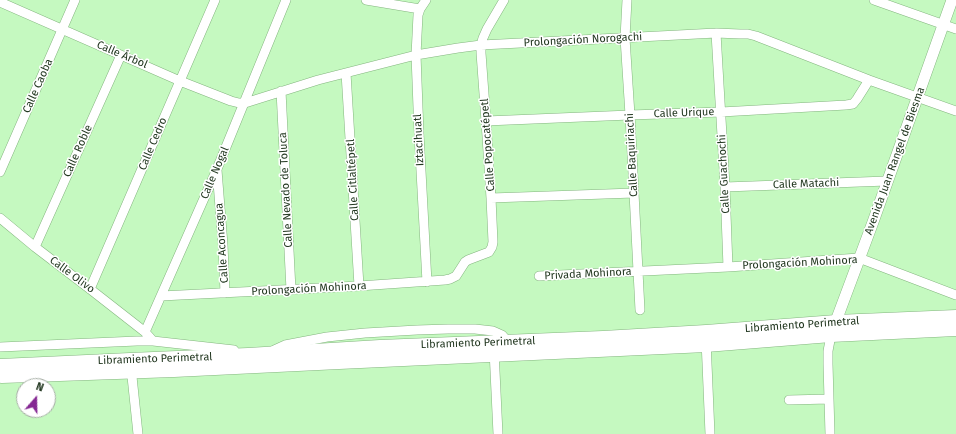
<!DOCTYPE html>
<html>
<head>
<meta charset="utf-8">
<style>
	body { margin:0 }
	#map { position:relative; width:956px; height:434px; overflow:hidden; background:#c5f9c0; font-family:"Fira Sans",sans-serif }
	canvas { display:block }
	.north { position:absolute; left:16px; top:378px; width:40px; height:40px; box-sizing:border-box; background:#fff; border:1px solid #a7afa6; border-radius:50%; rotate:20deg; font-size:11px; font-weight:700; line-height:16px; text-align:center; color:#233821 }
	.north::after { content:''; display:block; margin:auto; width:14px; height:18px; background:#852893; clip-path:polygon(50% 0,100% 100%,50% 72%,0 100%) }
</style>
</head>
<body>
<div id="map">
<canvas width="956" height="434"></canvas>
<div class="north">N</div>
</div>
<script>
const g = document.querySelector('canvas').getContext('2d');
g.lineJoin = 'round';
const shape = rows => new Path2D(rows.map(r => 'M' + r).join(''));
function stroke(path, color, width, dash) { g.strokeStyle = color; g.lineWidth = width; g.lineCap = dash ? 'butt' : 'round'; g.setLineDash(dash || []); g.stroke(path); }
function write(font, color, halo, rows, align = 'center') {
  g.font = font + ' "Fira Sans",sans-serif'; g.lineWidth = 3; g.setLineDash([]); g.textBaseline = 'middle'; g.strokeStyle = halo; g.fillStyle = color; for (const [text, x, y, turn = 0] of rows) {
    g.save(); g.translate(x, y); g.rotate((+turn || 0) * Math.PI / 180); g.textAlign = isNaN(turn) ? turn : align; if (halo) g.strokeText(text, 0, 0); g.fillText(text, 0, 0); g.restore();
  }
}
const minor = shape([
	[366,0,420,9],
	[426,0,420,9,418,15,416,55,419,134,427,282],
	[627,0,625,38,630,115,640,310],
	[874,0,956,29],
	[0,2,180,81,231,101,239,103,245,103,318,80,416,55,458,48,481,45,678,35,716,33,740,34,748,34,756,36,869,80,956,111],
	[716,33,725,187,728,267],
	[346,73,359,286],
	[281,91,291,290],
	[486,121,630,115,721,112,846,105,853,104,857,99,869,80],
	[217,170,223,245,225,293],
	[0,172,75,0],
	[725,187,887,181],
	[491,198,634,193],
	[0,218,35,247,90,289,145,332],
	[35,247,121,55],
	[539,276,728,267,859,258,956,295],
	[90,289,215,0],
	[161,296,359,286,445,280,450,279,456,276,465,262,468,260,489,252,492,247,493,242,491,198,486,121,481,53,481,45,483,38,487,29,504,0],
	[706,340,710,434],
	[153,341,145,332,217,169,286,0],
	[0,347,137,341,153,341,234,350],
	[494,350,498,434],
	[272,352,274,350,285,345,327,337,365,333,417,330,448,329,475,329,493,331,502,335,508,342],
	[131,367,138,434],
	[789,400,829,399],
	[830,434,828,364,828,351,831,335]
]);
const tertiary = shape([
	[833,329,873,222,952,0]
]);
const primary = shape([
	[0,366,130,360,248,355,380,347,603,338,706,332,836,322,956,317],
	[2,376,174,370,339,362,620,349,706,345,831,335,956,329]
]);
stroke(minor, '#83b57e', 10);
stroke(tertiary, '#83b57e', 12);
stroke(primary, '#83b57e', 15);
stroke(minor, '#fff', 9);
stroke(tertiary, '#fff', 11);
stroke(primary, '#fff', 14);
write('11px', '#233821', '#fff', [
	["Prolongación Norogachi",583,40,-3],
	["Calle Árbol",122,55,23],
	["Calle Caoba",38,86,-66],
	["Calle Urique",684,113,-2],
	["Iztacihuatl",419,140,-93],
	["Calle Cedro",153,144,-67],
	["Calle Popocatépetl",488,145,-94],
	["Calle Roble",78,151,-66],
	["Calle Baquiriachi",632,155,-93],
	["Avenida Juan Rangel de Biesma",895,161,-70],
	["Calle Nogal",215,173,-67],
	["Calle Guachochi",724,174,-93],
	["Calle Citlaltépetl",353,180,-93],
	["Calle Matachi",806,184,-2],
	["Calle Nevado de Toluca",286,190,-93],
	["Calle Aconcagua",222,243,-94],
	["Prolongación Mohinora",800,263,-3],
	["Privada Mohinora",588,274,-3],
	["Calle Olivo",72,275,37],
	["Prolongación Mohinora",309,289,-3],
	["Libramiento Perimetral",802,325,-4],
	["Libramiento Perimetral",478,343,-2],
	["Libramiento Perimetral",155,359,-2]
]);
</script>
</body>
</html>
